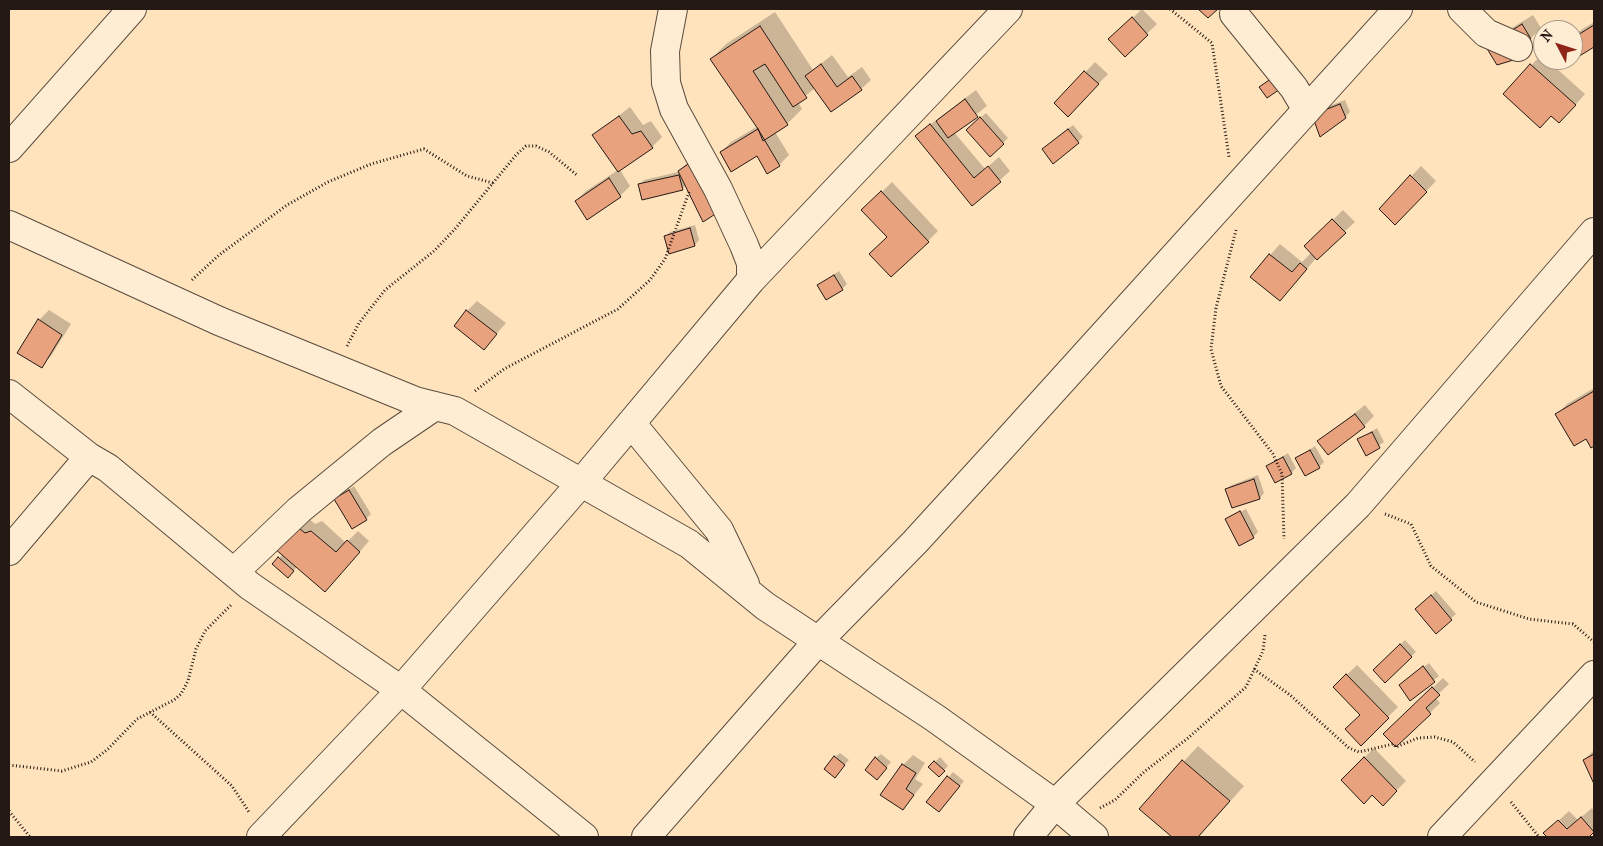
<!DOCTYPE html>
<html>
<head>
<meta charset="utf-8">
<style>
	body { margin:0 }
	#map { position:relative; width:1603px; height:846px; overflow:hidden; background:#fee3bc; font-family:"IM FELL French Canon",serif }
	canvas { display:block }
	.frame { position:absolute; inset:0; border:10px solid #241914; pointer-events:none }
	.north { position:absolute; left:1533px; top:20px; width:50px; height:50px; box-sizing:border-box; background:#feedd3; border:1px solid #a79887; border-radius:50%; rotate:310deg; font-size:14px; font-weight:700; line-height:20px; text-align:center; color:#241914 }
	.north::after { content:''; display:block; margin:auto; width:18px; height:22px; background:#8f2418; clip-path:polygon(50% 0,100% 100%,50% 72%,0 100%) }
</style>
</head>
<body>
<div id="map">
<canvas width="1603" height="846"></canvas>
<div class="frame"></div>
<div class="north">N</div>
</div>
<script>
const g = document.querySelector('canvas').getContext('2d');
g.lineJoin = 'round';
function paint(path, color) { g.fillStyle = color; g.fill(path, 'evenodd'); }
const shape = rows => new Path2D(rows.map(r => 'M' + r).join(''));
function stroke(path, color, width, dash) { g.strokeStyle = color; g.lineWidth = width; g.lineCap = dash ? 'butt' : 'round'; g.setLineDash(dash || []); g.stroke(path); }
paint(shape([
	[1142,9,1157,24,1125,55,1120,30],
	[775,12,813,70,832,55,848,77,862,67,871,80,861,89,815,88,798,102,802,109,787,124,775,132,789,155,779,165,758,155,721,152,731,142,758,126,711,59,726,44],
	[1533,15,1541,28,1530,39,1530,47,1497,37],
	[1594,22,1594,45,1573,59,1573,35],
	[1541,55,1543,60,1547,60,1585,94,1569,112,1551,115,1504,94],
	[1095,62,1108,74,1078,105,1056,103],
	[976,90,987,106,954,132,985,169,999,157,1010,171,973,204,927,127],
	[1345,100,1350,112,1345,117,1318,110],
	[630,107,643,125,651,121,662,137,652,147,620,170,630,186,620,196,576,201,586,191,618,170,594,135],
	[986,113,1008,138,1003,143,972,125],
	[1073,125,1083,137,1078,142,1048,145],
	[689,161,686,185,682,189,639,185,644,180,678,172],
	[1421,166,1436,181,1395,223,1380,209],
	[892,182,938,231,928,241,888,237,863,210],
	[1343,210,1355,222,1317,257,1290,289,1252,276,1280,244,1302,262,1312,252,1306,246],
	[695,225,699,240,695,245,670,252,665,237,670,232],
	[839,271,847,284,842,289,819,285],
	[477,301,506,323,484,348,467,311],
	[49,310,71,324,51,356,41,366,39,320],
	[1594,388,1594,445,1592,446,1587,437,1557,414,1567,404],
	[1365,405,1374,416,1364,426,1319,441],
	[1377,428,1384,442,1366,454,1359,440],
	[1315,446,1324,462,1319,467,1297,458],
	[1288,453,1296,468,1291,473,1267,467],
	[1258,475,1264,493,1260,498,1233,506,1227,489,1232,485],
	[354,486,371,514,366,519,335,499],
	[1246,509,1258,532,1253,537,1227,519],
	[305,515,315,524,322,521,346,543,358,531,369,541,335,580,297,567,288,576,274,564,283,554],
	[1436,591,1456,614,1436,632,1421,604],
	[1405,640,1416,652,1385,681,1374,670],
	[1429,663,1439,676,1410,699,1405,681],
	[1357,665,1398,707,1361,744,1361,715,1334,687],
	[1443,678,1449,684,1435,697,1440,703,1396,746,1394,724],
	[1198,746,1244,786,1198,837,1174,837,1141,808],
	[1374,748,1406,781,1383,804,1372,793,1342,780],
	[1594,750,1594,781,1584,760],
	[840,753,849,760,839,771,835,757],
	[881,754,891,762,882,773,876,758],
	[913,755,925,763,915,779,923,784,903,809,903,765],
	[940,757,948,766,939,775,930,767],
	[953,772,964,781,944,806,928,802],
	[1592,808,1594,811,1594,831,1587,837,1548,837,1545,833,1569,811,1578,820]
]), '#0003');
const building = shape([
	[1198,9,1218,9,1208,18,1198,9],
	[1132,17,1148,35,1125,57,1108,39,1132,17],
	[1522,24,1531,39,1521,46,1520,58,1497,65,1486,47,1522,24],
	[1594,25,1594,47,1573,60,1573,38,1594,25],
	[760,26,807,98,793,107,765,64,753,71,788,125,763,141,758,129,710,59,760,26],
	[821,64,837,87,852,76,862,90,831,112,805,76,821,64],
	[1530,64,1576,105,1559,123,1551,116,1540,128,1503,94,1530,64],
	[1084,71,1099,84,1068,117,1054,103,1084,71],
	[1278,74,1286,85,1267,98,1259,87,1278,74],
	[965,99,978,117,948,138,936,121,965,99],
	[1340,104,1346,118,1320,137,1312,115,1340,104],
	[619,116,632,134,641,131,653,148,618,172,592,135,619,116],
	[980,117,1004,144,990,157,966,130,980,117],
	[930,124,974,178,988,166,1001,182,972,206,915,136,930,124],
	[758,129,780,166,767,174,757,156,731,172,720,152,758,129],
	[1068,129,1079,143,1053,164,1042,149,1068,129],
	[694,160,720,211,703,222,678,171,694,160],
	[679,175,683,190,642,200,638,184,679,175],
	[1410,175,1427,192,1395,225,1379,209,1410,175],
	[609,178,621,197,587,220,575,201,609,178],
	[881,191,929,242,891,277,869,254,887,237,861,210,881,191],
	[1332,219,1346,233,1317,260,1304,246,1332,219],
	[690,228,695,246,669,254,664,236,690,228],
	[1269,254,1292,272,1300,263,1307,269,1280,301,1250,277,1269,254],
	[834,275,843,290,826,300,817,285,834,275],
	[466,310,497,334,484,350,454,326,466,310],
	[38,319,62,335,42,368,17,353,38,319],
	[1594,391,1594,446,1591,448,1586,439,1574,446,1555,414,1594,391],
	[1355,414,1365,427,1328,455,1317,441,1355,414],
	[1372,432,1380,448,1366,456,1357,439,1372,432],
	[1310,450,1320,468,1305,476,1295,458,1310,450],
	[1283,457,1292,474,1275,483,1266,466,1283,457],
	[1254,479,1260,499,1232,508,1225,489,1254,479],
	[349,490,367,520,352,529,334,499,349,490],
	[1240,511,1254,538,1239,546,1225,519,1240,511],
	[294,524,305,533,311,531,336,552,347,540,360,552,325,592,274,548,294,524],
	[278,557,294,571,288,578,272,564,278,557],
	[1431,595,1452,620,1436,634,1415,609,1431,595],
	[1400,644,1412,657,1385,683,1373,670,1400,644],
	[1423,666,1435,682,1410,701,1399,685,1423,666],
	[1346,674,1389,718,1361,746,1345,729,1360,715,1333,687,1346,674],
	[1432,687,1440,695,1426,708,1431,714,1396,747,1383,734,1432,687],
	[1594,754,1594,784,1583,760,1594,754],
	[834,756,845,765,835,778,824,769,834,756],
	[875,757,887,768,877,780,865,770,875,757],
	[1364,757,1397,791,1383,806,1372,795,1364,804,1341,780,1364,757],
	[1182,760,1230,801,1198,837,1172,837,1139,809,1182,760],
	[934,761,945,771,939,777,928,767,934,761],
	[902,764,916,773,906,789,914,795,903,810,880,795,902,764],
	[947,776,960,786,939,812,926,802,947,776],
	[1581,817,1594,832,1589,837,1547,837,1543,833,1558,820,1567,829,1581,817]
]);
paint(building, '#e9a27e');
stroke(building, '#241914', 1);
const minor = shape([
	[673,9,665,51,666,83,674,109,718,189,744,245,751,263,751,280],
	[1462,9,1486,33,1518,47],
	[1234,14,1294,88,1307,110],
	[9,148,132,9],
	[9,225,219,321,415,401,455,411,689,544,765,606,935,718,1055,804,1094,837],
	[9,394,89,457,108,468,250,586,401,690,584,837],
	[631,423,719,530,745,584],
	[9,551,89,457],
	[234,572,299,510,382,442,435,406],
	[261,837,401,690,581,483,751,280,1008,9],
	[646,837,818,641,915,542,1001,448,1398,9],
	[1028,837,1055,804,1358,505,1594,232],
	[1442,837,1594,675]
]);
stroke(minor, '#5a4c3e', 30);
stroke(shape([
	[1170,9,1212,43,1229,157],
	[1236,230,1216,308,1211,349,1221,386,1273,454,1282,474,1284,539],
	[192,280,219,255,287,205,328,182,371,164,424,149,467,176,493,183],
	[347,346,359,323,385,290,434,251,455,229,516,155,526,146,536,146,549,152,578,176],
	[475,391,504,369,618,309,650,280,665,259,689,192],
	[1385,514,1411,524,1431,566,1476,602,1529,619,1573,624,1594,642],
	[1254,669,1290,695,1349,748,1359,752,1393,744,1396,747,1418,738,1435,737,1453,742,1475,762],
	[150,712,232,786,249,812],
	[9,765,62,771,91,762,108,749,137,719,174,700,181,694,188,681,196,649,205,631,232,604],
	[1511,802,1539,837],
	[1100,808,1115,800,1144,772,1188,738,1246,687,1263,651,1265,635],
	[9,811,30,837]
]), '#241914', 3, [1, 2.5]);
stroke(minor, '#feedd3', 28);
</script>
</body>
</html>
